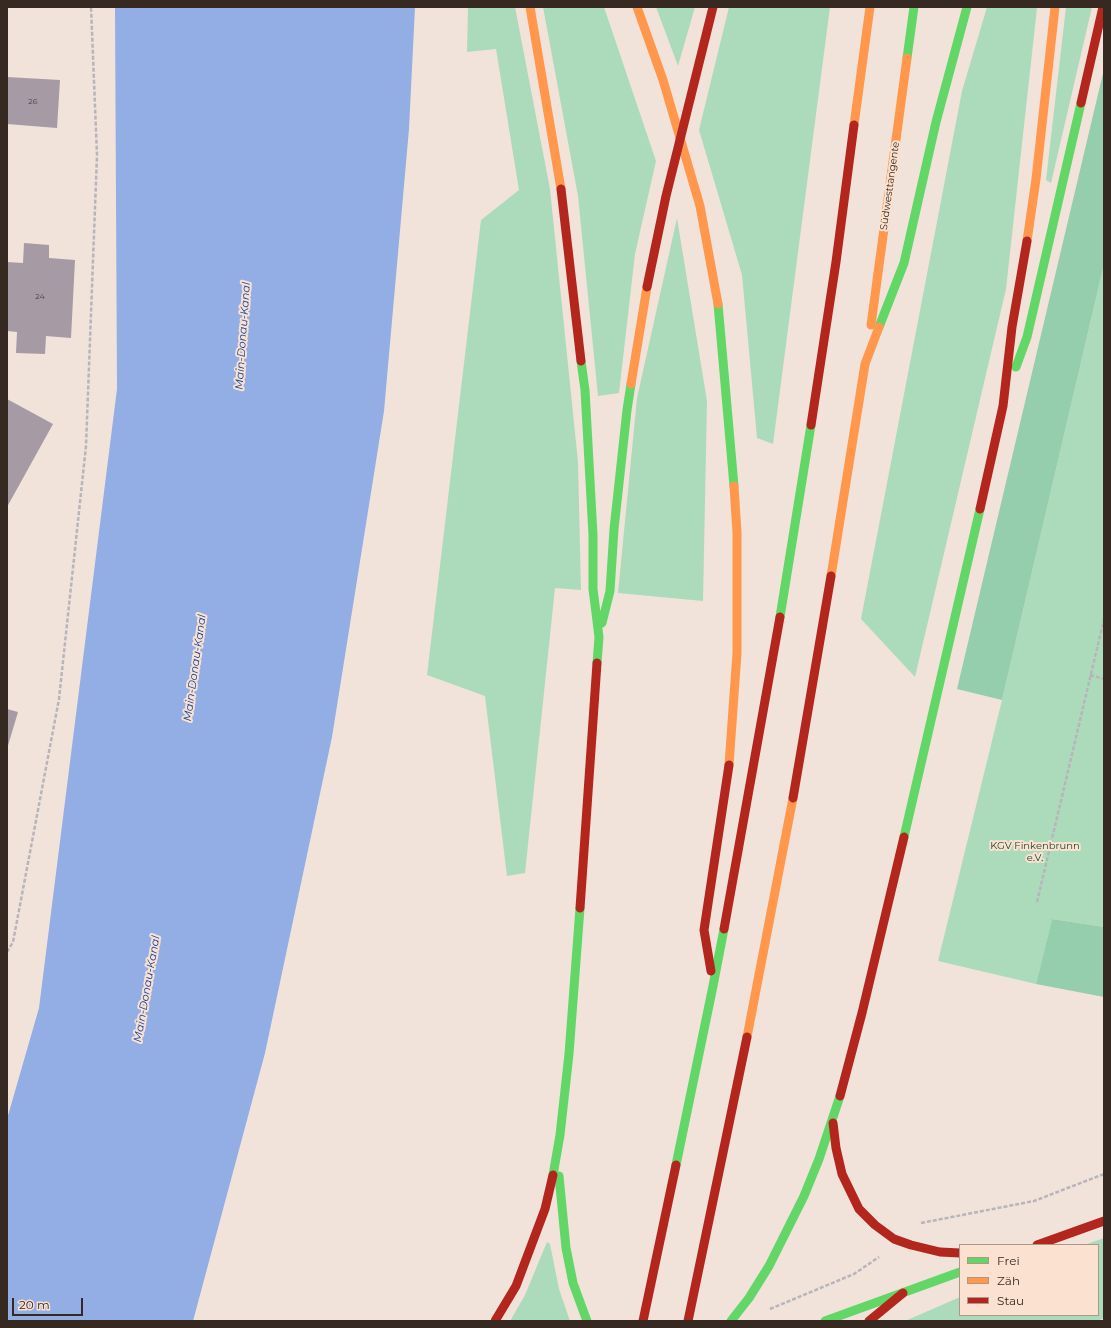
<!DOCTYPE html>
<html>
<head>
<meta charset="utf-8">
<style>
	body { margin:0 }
	#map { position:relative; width:1111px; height:1328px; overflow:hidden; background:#f1e3d9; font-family:Montserrat,sans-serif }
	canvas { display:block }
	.frame { position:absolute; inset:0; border:8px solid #352921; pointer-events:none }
	.legend { position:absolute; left:959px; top:1244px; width:140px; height:72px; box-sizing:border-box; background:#fbe1cf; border:1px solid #ac9789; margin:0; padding:5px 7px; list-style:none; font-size:12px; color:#352921 }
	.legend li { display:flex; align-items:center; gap:8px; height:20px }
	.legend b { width:20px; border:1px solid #ac9789 }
	.scale { position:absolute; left:12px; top:1298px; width:71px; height:18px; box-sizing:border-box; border:2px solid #352921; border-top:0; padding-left:5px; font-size:12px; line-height:14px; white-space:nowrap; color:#352921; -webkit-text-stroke:3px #fbe1cf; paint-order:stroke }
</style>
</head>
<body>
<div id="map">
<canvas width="1111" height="1328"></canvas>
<div class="frame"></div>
<ul class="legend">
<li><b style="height:5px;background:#63d668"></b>Frei</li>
<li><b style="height:5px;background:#ff974d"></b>Zäh</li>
<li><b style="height:5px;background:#b3261e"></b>Stau</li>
</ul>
<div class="scale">20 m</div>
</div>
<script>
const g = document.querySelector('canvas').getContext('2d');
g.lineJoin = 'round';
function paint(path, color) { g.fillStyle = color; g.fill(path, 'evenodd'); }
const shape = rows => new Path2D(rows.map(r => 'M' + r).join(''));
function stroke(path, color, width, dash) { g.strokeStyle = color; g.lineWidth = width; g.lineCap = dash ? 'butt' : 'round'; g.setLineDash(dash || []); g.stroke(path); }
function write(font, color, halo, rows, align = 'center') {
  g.font = font + ' Montserrat,sans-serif'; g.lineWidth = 4; g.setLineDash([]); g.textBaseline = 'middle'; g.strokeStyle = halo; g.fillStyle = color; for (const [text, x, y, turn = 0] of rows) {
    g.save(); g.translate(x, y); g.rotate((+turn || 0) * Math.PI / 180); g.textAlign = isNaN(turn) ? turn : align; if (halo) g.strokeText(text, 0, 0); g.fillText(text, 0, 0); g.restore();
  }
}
paint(shape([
	[468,7,515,7,550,189,578,462,581,590,555,588,525,873,507,876,485,696,427,675,481,220,519,190,496,49,467,52],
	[543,7,604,7,656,161,635,254,619,393,598,396,578,196],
	[656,7,695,7,678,66],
	[729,7,830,7,773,444,757,438,742,275,699,130],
	[987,7,1037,7,1036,17,1006,289,915,677,861,619,962,91],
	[1066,7,1092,7,1051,183,1046,180],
	[677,218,707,401,703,601,618,593,637,398],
	[1104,264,1104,927,1052,919,1036,984,938,961,1002,700],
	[1104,1238,1104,1318,1098,1321,905,1321,960,1297,960,1315,1098,1315,1098,1245,1084,1245],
	[547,1242,550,1244,559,1289,570,1321,510,1321,525,1295]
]), '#acdbbb');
paint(shape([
	[1104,69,1104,264,1002,700,957,689],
	[1052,919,1104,927,1104,997,1036,984]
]), '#95ceac');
paint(shape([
	[115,7,415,7,409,129,384,411,332,737,265,1053,193,1321,7,1321,7,1119,39,1008,117,389]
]), '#92aee4');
paint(shape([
	[7,77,60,80,57,128,7,124],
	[24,243,49,245,49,258,75,260,71,338,46,336,45,354,16,353,17,332,7,331,7,262,23,263],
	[7,399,53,424,7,507],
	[7,709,18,712,7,749]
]), '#a69aa5');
stroke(shape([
	[1090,675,1104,679],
	[1037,902,1104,619],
	[7,952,13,942,59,699,86,446,97,155,91,7],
	[921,1223,1034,1201,1104,1174],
	[770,1309,854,1274,879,1257]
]), '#b8b4bb', 2.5, [4, 2]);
stroke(shape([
	[907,58,914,7],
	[718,304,734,486],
	[879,327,904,263,936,122,967,7],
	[581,361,585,390,593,535,593,589,599,637,597,663],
	[1016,367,1027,337,1081,103],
	[780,617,811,425],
	[602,623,610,591,614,529,627,410,631,384],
	[904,837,980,509],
	[676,1165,713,986,724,929],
	[553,1175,560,1135,569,1054,580,908],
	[559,1176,566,1248,573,1283,587,1321],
	[731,1321,749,1298,769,1266,804,1196,819,1159,840,1096],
	[825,1321,960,1272]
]), '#63d668', 9);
stroke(shape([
	[530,7,561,189],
	[637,7,663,80,700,206,718,304],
	[854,125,870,7],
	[1027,241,1036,179,1055,7],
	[871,325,907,58],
	[631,384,647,287],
	[831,576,865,364,879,327],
	[729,765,737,653,737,533,734,486],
	[747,1037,793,798]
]), '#ff974d', 9);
stroke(shape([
	[1081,103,1103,7],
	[561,189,581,361],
	[811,425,836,262,854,125],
	[980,509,1003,406,1012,327,1027,241],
	[793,798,831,576],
	[580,908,597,663],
	[724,929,780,617],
	[711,971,704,930,729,765],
	[840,1096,862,1013,904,837],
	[833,1123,836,1148,842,1174,859,1209,875,1225,894,1239,911,1245,940,1252,960,1253],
	[1037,1245,1104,1221],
	[495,1321,516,1286,545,1209,553,1175],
	[643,1321,676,1165],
	[688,1321,747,1037],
	[869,1321,903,1293]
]), '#b3261e', 9);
stroke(shape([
	[647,287,666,196,713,7]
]), '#b3261e', 9);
write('8px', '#514542', null, [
	["26",33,102],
	["24",40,297]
]);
write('10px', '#352921', '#fbe1cf', [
	["Südwesttangente",890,186,-82]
]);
write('10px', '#184731', '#fbe1cf', [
	["KGV Finkenbrunn",1035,846],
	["e.V.",1035,858]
]);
write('italic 11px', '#0c44a1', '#fbe1cf', [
	["Main-Donau-Kanal",243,336,-86],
	["Main-Donau-Kanal",195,668,-82],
	["Main-Donau-Kanal",147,989,-80]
]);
</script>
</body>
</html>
